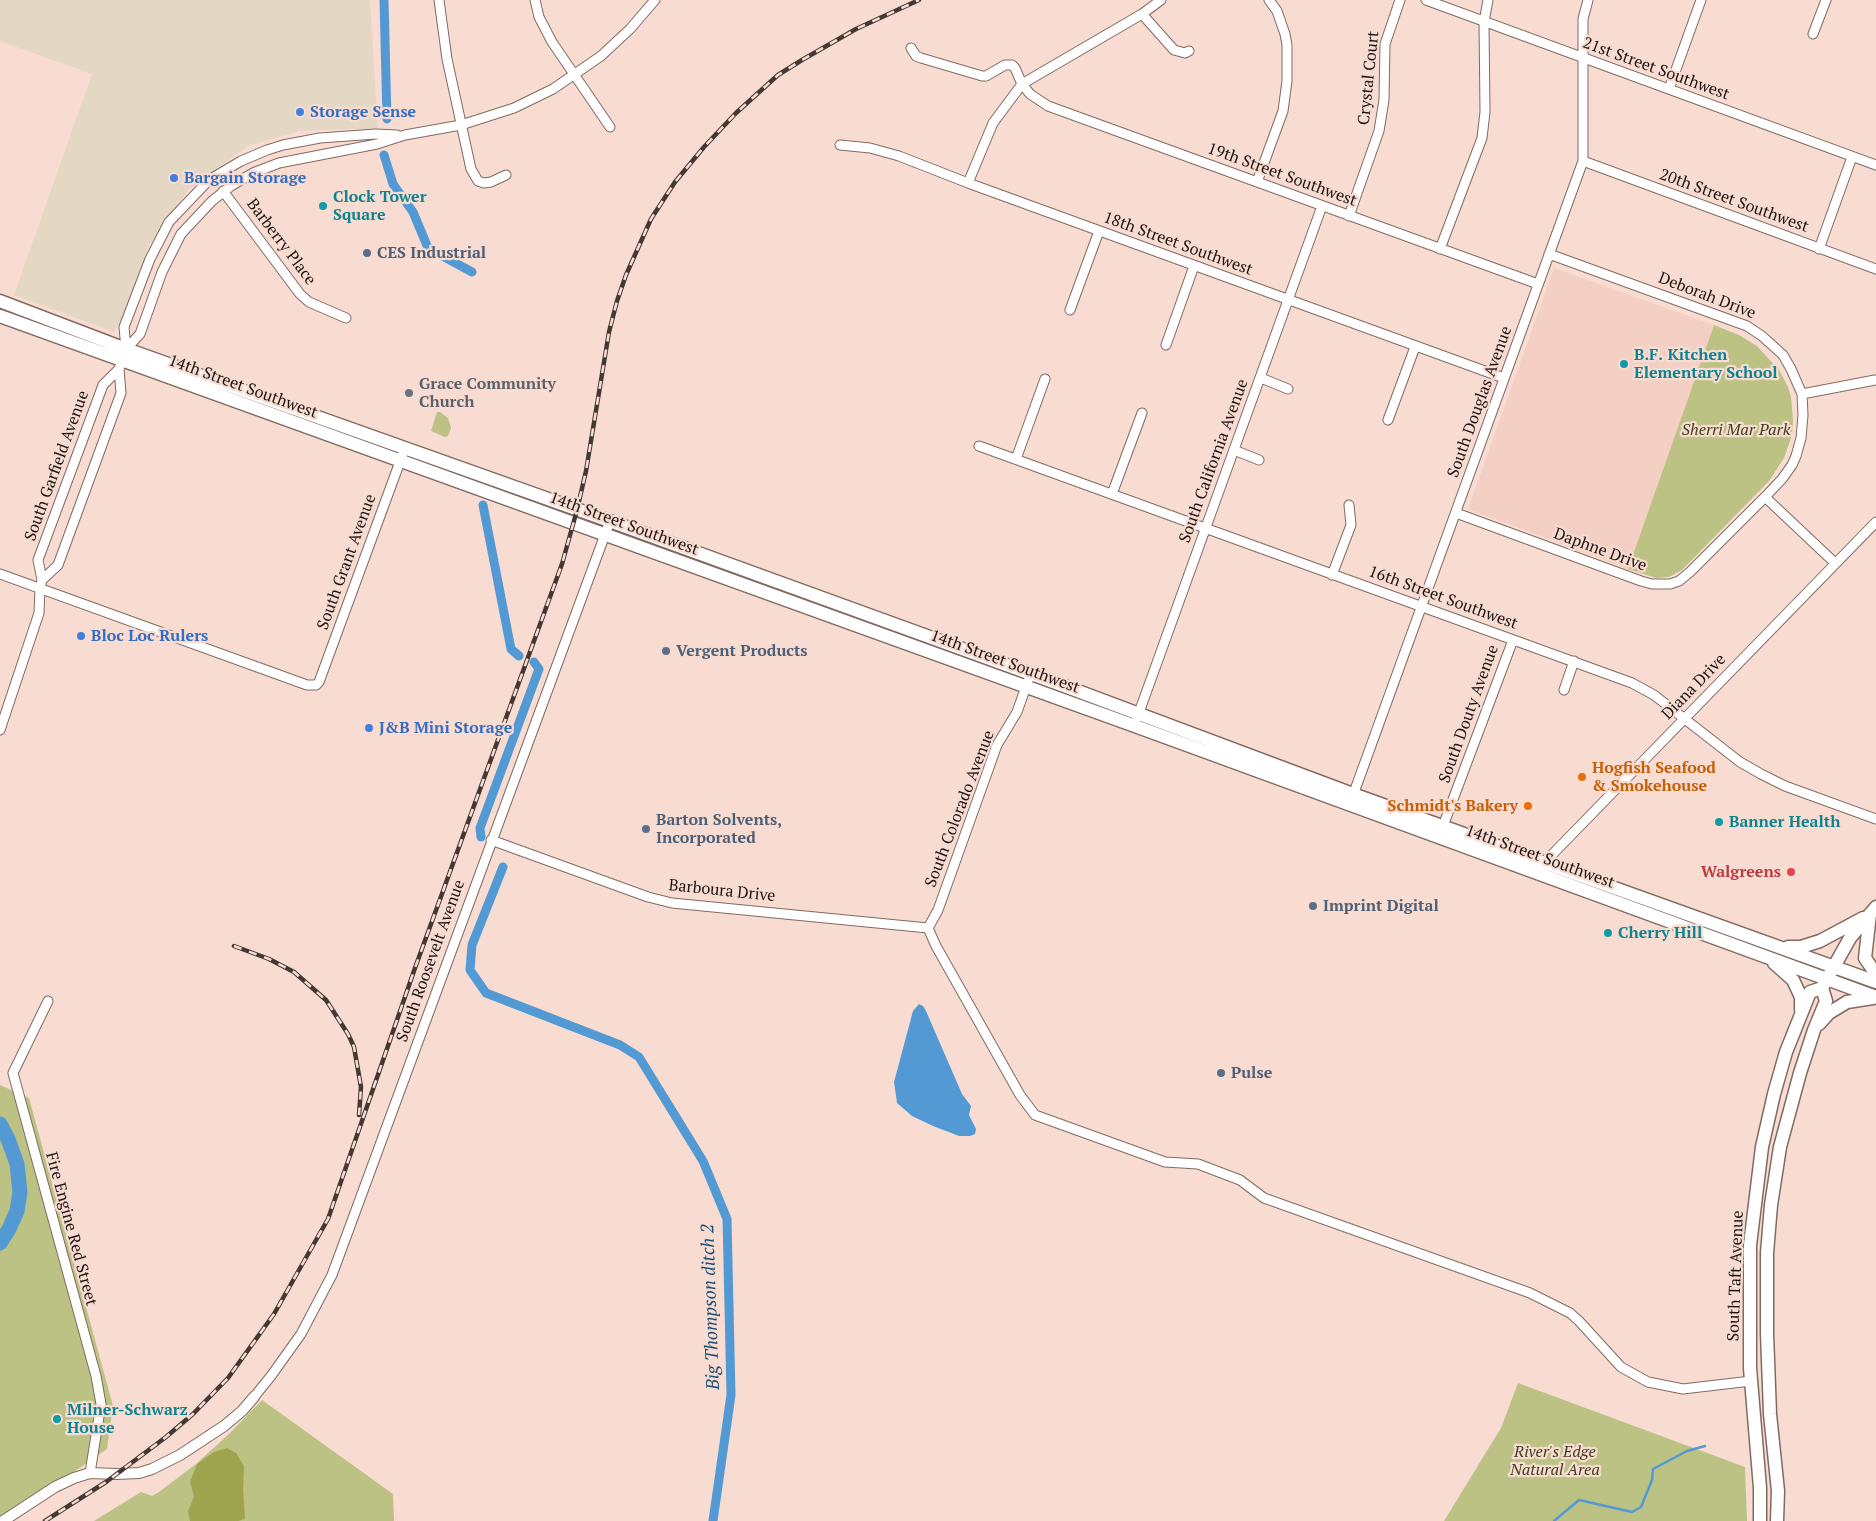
<!DOCTYPE html>
<html>
<head>
<meta charset="utf-8">
<style>
	body { margin:0 }
	canvas { display:block; background:#f8dcd2 }
</style>
</head>
<body>
<canvas width="1876" height="1521"></canvas>
<script>
const g = document.querySelector('canvas').getContext('2d');
g.lineJoin = 'round';
function paint(path, color) { g.fillStyle = color; g.fill(path, 'evenodd'); }
const shape = rows => new Path2D(rows.map(r => 'M' + r).join(''));
function stroke(path, color, width, dash) { g.strokeStyle = color; g.lineWidth = width; g.lineCap = dash ? 'butt' : 'round'; g.setLineDash(dash || []); g.stroke(path); }
function write(font, color, halo, rows, align = 'center') {
  g.font = font + ' "PT Serif",serif'; g.lineWidth = 4.5; g.setLineDash([]); g.textBaseline = 'middle'; g.strokeStyle = halo; g.fillStyle = color; for (const [text, x, y, turn = 0] of rows) {
    g.save(); g.translate(x, y); g.rotate((+turn || 0) * Math.PI / 180); g.textAlign = isNaN(turn) ? turn : align; if (halo) g.strokeText(text, 0, 0); g.fillText(text, 0, 0); g.restore();
  }
}
paint(shape([
	[0,0,370,0,378,130,350,129,300,131,248,146,189,189,149,246,122,319,114,332,14,295,92,74,0,41]
]), '#e4d7c4');
paint(shape([
	[1554,268,1714,325,1628,569,1468,509]
]), '#f3d0c3');
paint(shape([
	[1714,325,1739,335,1757,346,1779,370,1788,387,1791,397,1793,420,1792,435,1784,458,1769,481,1682,570,1669,577,1656,578,1628,569],
	[437,412,440,412,448,418,451,428,448,436,445,437,431,431],
	[0,1085,29,1098,113,1406,107,1449,3,1521,0,1521],
	[1518,1383,1745,1467,1747,1521,1444,1521,1501,1428],
	[262,1400,393,1494,394,1521,94,1521,141,1492,152,1496,159,1492,196,1464,230,1433]
]), '#bbc284');
paint(shape([
	[227,1448,236,1453,244,1466,243,1489,245,1519,238,1521,190,1521,188,1512,194,1496,190,1482,197,1464,214,1452]
]), '#9ea54e');
paint(shape([
	[919,1004,923,1006,926,1011,962,1094,971,1106,969,1115,976,1129,975,1134,970,1136,959,1136,933,1126,912,1116,897,1103,894,1082,913,1011]
]), '#539ad4');
stroke(shape([
	[1554,1521,1579,1500,1632,1512,1641,1507,1652,1480,1653,1469,1687,1451,1705,1446]
]), '#539ad4', 2.5);
stroke(shape([
	[384,0,387,119],
	[384,155,393,184,413,212,428,248,472,272],
	[483,505,511,649,519,656],
	[481,837,480,828,539,669,534,662],
	[503,867,472,945,470,970,486,993,620,1045,639,1057,703,1161,727,1219,731,1395,713,1521]
]), '#539ad4', 9);
stroke(shape([
	[0,1124,8,1139,17,1164,20,1192,17,1211,9,1229,0,1243]
]), '#539ad4', 15);
const minor = shape([
	[439,0,447,59,471,169,478,181,484,183,491,182,506,175],
	[535,0,539,17,552,42,610,127],
	[1426,0,1876,165],
	[1142,14,1174,50,1185,53,1189,51],
	[1813,34,1826,0],
	[911,48,916,56,921,58,982,76,986,76,1005,65,1012,65,1015,68,1022,84,1030,94,1048,106,1538,284],
	[1669,89,1701,0],
	[840,145,870,148,899,156,968,183,1504,378],
	[1583,161,1876,269],
	[1257,182,1283,111,1287,81,1287,45,1285,34,1277,11,1269,0],
	[968,183,993,123,1022,84,1142,14,1161,0],
	[223,191,300,294,309,302,346,318],
	[1349,216,1379,131,1384,100,1385,44,1400,0],
	[1440,249,1482,138,1485,112,1484,22,1488,0],
	[1819,249,1852,157],
	[1070,310,1099,231],
	[1166,345,1194,266],
	[126,349,140,334,162,272,181,234,212,201,231,186,253,173,279,163,377,144,405,135,461,125,514,108,553,89,601,56,630,29,655,0],
	[1261,378,1288,389],
	[1802,394,1875,380],
	[1388,420,1415,347],
	[979,446,1632,683,1654,695,1740,762,1761,774,1785,786,1876,819],
	[1234,450,1259,460],
	[1016,459,1045,379],
	[1112,494,1142,413],
	[1765,497,1835,563],
	[1456,513,1641,581,1652,584,1670,584,1679,581,1690,572,1765,497,1782,479,1792,465,1796,456,1801,438,1803,415,1802,394,1791,369,1783,355,1762,336,1747,326,1549,254],
	[0,574,307,685,316,685,319,682,405,448],
	[1332,575,1351,525,1349,505],
	[42,580,58,565,121,393,119,369,126,349,124,327,150,259,169,222,209,180,241,161,267,150,283,145,320,138,376,134,397,135],
	[1564,690,1574,661],
	[1137,718,1322,206],
	[0,730,39,613,40,588,42,580,38,560,103,385,119,369],
	[1352,798,1583,161,1583,19,1588,0],
	[1443,826,1513,640],
	[491,840,648,897,672,903,928,928],
	[1540,867,1876,522],
	[928,928,936,946,1020,1095,1035,1115,1165,1162,1198,1164,1240,1180,1264,1198,1530,1293,1570,1313,1579,1321,1621,1367,1648,1382,1683,1389,1751,1381],
	[928,928,938,910,997,745,1017,712,1028,681],
	[48,1001,13,1073,96,1376,101,1404,90,1473],
	[254,1397,271,1376,301,1334,332,1275,610,521]
]);
const tertiary = shape([
	[3,1521,55,1487,74,1478,90,1473,116,1474,139,1473,152,1469,180,1455,224,1426,242,1411,254,1397]
]);
const secondary = shape([
	[0,301,126,349,610,521,1059,684,1353,794,1876,982],
	[0,316,1135,726,1876,997],
	[1870,914,1865,958,1876,974],
	[1788,947,1801,947,1820,941,1863,918],
	[1774,963,1793,980,1801,997,1801,1010],
	[1819,1024,1829,1013,1847,1002,1873,998],
	[1760,1521,1760,1488,1750,1368,1750,1245,1762,1147,1774,1094,1786,1052,1810,992,1822,988,1850,938,1876,907],
	[1777,1521,1778,1491,1770,1414,1767,1333,1767,1253,1771,1205,1780,1147,1800,1073,1814,1030,1826,1001,1822,988]
]);
stroke(minor, '#826a61', 11);
stroke(tertiary, '#826a61', 12);
stroke(secondary, '#826a61', 15);
stroke(minor, '#fff', 9);
stroke(tertiary, '#fff', 10);
stroke(secondary, '#fff', 12);
const rail = shape([
	[234,946,269,959,294,972,326,1000,348,1034,354,1047,361,1087,359,1115],
	[45,1521,106,1482,166,1437,193,1414,228,1378,274,1314,328,1219,415,968,562,564,577,510,586,471,609,332,617,301,626,275,651,219,675,182,704,147,736,113,778,75,802,60,856,29,919,0]
]);
stroke(rail, '#443833', 4.5);
stroke(rail, '#f8dcd2', 2.5, [8]);
for (const [x, y, r, color] of [
	[300,112,5,"#3f7fe0"],
	[174,178,5,"#3f7fe0"],
	[323,206,5,"#0f9aa8"],
	[367,253,5,"#5c6f8a"],
	[1624,364,5,"#0f9aa8"],
	[409,393,5,"#6b7280"],
	[81,636,5,"#3f7fe0"],
	[666,651,5,"#5c6f8a"],
	[369,728,5,"#3f7fe0"],
	[1582,777,5,"#e8710a"],
	[1528,806,5,"#e8710a"],
	[1719,822,5,"#0f9aa8"],
	[646,829,5,"#5c6f8a"],
	[1791,872,5,"#e0444e"],
	[1313,906,5,"#5c6f8a"],
	[1608,933,5,"#0f9aa8"],
	[1221,1073,5,"#5c6f8a"],
	[57,1419,5,"#0f9aa8"]
]) { const dot = new Path2D(); dot.arc(x, y, r, 0, 2 * Math.PI); g.fillStyle = color; g.fill(dot); stroke(dot, '#f8dcd2', 2); }
write('16px', '#1d1410', '#f8dcd2', [
	["21st Street Southwest",1656,69,20],
	["Crystal Court",1369,78,-84],
	["19th Street Southwest",1282,175,20],
	["20th Street Southwest",1734,201,20],
	["Barberry Place",281,242,53],
	["18th Street Southwest",1178,244,20],
	["Deborah Drive",1707,296,21],
	["14th Street Southwest",243,387,20],
	["South Douglas Avenue",1480,402,-70],
	["South California Avenue",1214,461,-70],
	["South Garfield Avenue",57,466,-70],
	["14th Street Southwest",624,524,20],
	["Daphne Drive",1600,550,20],
	["South Grant Avenue",347,562,-70],
	["16th Street Southwest",1443,598,20],
	["14th Street Southwest",1005,662,20],
	["Diana Drive",1694,687,-46],
	["South Douty Avenue",1469,714,-70],
	["South Colorado Avenue",960,809,-69],
	["14th Street Southwest",1540,857,20],
	["Barboura Drive",722,891,6],
	["South Roosevelt Avenue",431,961,-70],
	["Fire Engine Red Street",71,1229,75],
	["South Taft Avenue",1736,1276,-88]
]);
write('bold 16px', '#366cbe', '#f8dcd2', [
	["Storage Sense",310,112],
	["Bargain Storage",184,178],
	["Bloc Loc Rulers",91,636],
	["J&B Mini Storage",379,728]
], 'left');
write('bold 16px', '#0d838f', '#f8dcd2', [
	["Clock Tower",333,197],
	["Square",333,215],
	["B.F. Kitchen",1634,355],
	["Elementary School",1634,373],
	["Banner Health",1729,822],
	["Cherry Hill",1618,933],
	["Milner-Schwarz",67,1410],
	["House",67,1428]
], 'left');
write('bold 16px', '#4e5e75', '#f8dcd2', [
	["CES Industrial",377,253],
	["Vergent Products",676,651],
	["Barton Solvents,",656,820],
	["Incorporated",656,838],
	["Imprint Digital",1323,906],
	["Pulse",1231,1073]
], 'left');
write('bold 16px', '#5b616d', '#f8dcd2', [
	["Grace Community",419,384],
	["Church",419,402]
], 'left');
write('italic 16px', '#3e411c', '#f8dcd2', [
	["Sherri Mar Park",1736,430],
	["River's Edge",1555,1452],
	["Natural Area",1555,1470]
]);
write('bold 16px', '#c56008', '#f8dcd2', [
	["Hogfish Seafood",1592,768],
	["& Smokehouse",1592,786],
	["Schmidt's Bakery",1518,806,"right"]
], 'left');
write('bold 16px', '#be3a42', '#f8dcd2', [
	["Walgreens",1781,872]
], 'right');
write('italic 18px', '#1a4e75', '#f8dcd2', [
	["Big Thompson ditch 2",711,1307,-92]
]);
</script>
</body>
</html>
